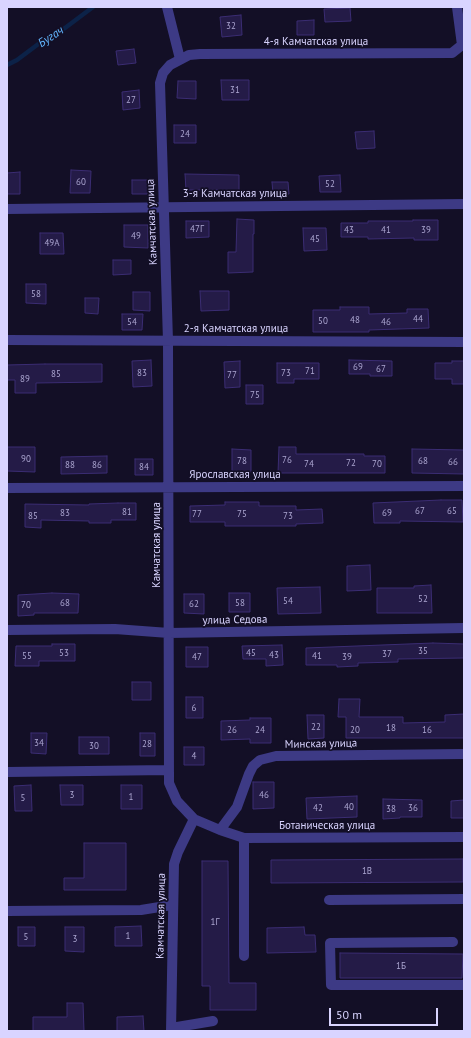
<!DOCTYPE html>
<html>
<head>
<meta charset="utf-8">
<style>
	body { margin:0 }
	#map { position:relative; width:471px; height:1038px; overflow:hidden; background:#130f26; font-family:"PT Sans",sans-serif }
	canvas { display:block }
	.frame { position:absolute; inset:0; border:8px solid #d9d4ff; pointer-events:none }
	.scale { position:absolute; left:329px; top:1008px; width:109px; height:18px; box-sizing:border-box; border:2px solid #d9d4ff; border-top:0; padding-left:5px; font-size:12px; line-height:14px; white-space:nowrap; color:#d9d4ff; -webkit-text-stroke:3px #130f26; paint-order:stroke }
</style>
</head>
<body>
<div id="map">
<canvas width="471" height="1038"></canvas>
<div class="frame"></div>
<div class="scale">50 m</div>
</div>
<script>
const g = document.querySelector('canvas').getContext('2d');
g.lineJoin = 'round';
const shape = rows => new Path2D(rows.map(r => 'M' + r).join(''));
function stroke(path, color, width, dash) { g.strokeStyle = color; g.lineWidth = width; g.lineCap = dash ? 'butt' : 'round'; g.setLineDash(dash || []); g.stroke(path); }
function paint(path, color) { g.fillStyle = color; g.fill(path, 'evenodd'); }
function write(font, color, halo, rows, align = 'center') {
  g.font = font + ' "PT Sans",sans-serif'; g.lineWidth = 3.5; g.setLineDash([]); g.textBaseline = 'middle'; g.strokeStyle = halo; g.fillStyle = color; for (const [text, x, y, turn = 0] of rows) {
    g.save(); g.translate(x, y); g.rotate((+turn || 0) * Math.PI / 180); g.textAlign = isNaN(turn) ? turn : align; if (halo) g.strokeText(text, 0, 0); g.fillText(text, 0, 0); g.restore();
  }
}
stroke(shape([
	[7,65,17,60,41,42,61,31,93,7]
]), '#0c2248', 4.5);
const building = shape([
	[350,8,351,21,325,22,324,9,350,8],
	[241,15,242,35,222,37,220,17,241,15],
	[314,20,314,35,297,35,297,21,314,20],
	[134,49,136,63,118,65,116,51,134,49],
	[221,80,249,80,249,100,222,100,221,80],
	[178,81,196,81,196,99,177,98,178,81],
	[139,90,140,108,123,110,122,92,139,90],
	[174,125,196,125,196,143,174,143,174,125],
	[374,131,375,148,357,149,355,132,374,131],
	[71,170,91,171,90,193,70,193,71,170],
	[20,172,20,194,7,194,7,173,20,172],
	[185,174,239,175,239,191,220,191,220,190,186,190,185,174],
	[340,175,341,192,320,192,319,176,340,175],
	[132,180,148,180,148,194,132,194,132,180],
	[272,182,288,182,289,194,273,194,272,182],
	[237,219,254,220,254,234,253,234,253,272,228,273,228,252,236,252,237,219],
	[413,220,438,220,438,240,414,240,414,238,368,239,368,237,341,237,341,223,368,223,368,221,413,221,413,220],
	[186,221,209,221,209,237,186,238,186,221],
	[124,225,148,225,148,248,124,247,124,225],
	[303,228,326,228,327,250,304,251,303,228],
	[40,233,63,233,64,254,40,254,40,233],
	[113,260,131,260,131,274,113,275,113,260],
	[26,284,46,284,46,304,26,303,26,284],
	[200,291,229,291,229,310,201,311,200,291],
	[133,292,150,292,150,311,133,310,133,292],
	[85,298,99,298,98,314,85,313,85,298],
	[340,307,369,307,369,314,407,313,407,309,428,309,429,328,369,330,369,332,313,332,313,310,340,310,340,307],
	[122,314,143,314,142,330,122,330,122,314],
	[151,360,152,386,133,387,132,361,151,360],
	[349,360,392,361,392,376,370,376,370,374,349,374,349,360],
	[240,361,240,387,225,388,224,362,240,361],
	[452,361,464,361,464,384,452,384,452,379,435,379,435,363,452,363,452,361],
	[277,363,319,363,319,379,294,379,294,383,277,383,277,363],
	[45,364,102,364,102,382,36,383,36,393,15,393,15,380,7,380,7,365,45,364],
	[246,385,263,385,263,404,246,404,246,385],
	[7,447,35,447,35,472,7,471,7,447],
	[279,447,296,447,296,454,364,454,364,456,385,456,385,473,278,473,279,447],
	[232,449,251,450,251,472,232,471,232,449],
	[412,449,464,450,464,474,412,473,412,449],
	[107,456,107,473,61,474,61,457,107,456],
	[135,459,153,459,153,475,135,475,135,459],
	[441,500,462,500,463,522,400,521,400,523,374,523,373,503,441,500],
	[225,502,259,502,259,506,296,506,296,510,322,509,323,523,296,524,296,526,225,526,225,522,190,522,190,506,225,505,225,502],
	[118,503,136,503,136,520,111,520,111,523,89,523,89,521,41,520,41,528,25,527,25,504,89,505,89,504,118,503],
	[370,565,371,590,347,591,347,566,370,565],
	[431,585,432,613,377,613,377,588,414,588,414,586,431,585],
	[320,587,321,613,278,614,277,588,320,587],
	[52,593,79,594,78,613,34,613,34,615,18,616,18,595,52,593],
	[229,593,250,593,250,612,229,612,229,593],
	[184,594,204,594,204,614,184,613,184,594],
	[433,643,464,644,464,658,398,659,398,662,358,663,358,666,337,667,337,665,306,665,306,648,433,643],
	[52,644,75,644,75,661,39,661,39,666,15,666,16,646,52,646,52,644],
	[282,645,283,665,266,666,266,659,243,659,242,646,282,645],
	[186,647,208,647,208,667,186,667,186,647],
	[132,682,151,682,151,700,132,700,132,682],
	[186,697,203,697,203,718,186,718,186,697],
	[339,699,360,699,359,717,403,717,403,723,445,722,445,715,464,714,464,738,346,738,346,717,338,717,339,699],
	[307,715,324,715,324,738,308,739,307,715],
	[250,718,271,718,271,743,250,743,250,739,221,740,221,721,250,720,250,718],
	[31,733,47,733,46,754,31,753,31,733],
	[140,733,155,733,155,756,140,756,140,733],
	[79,737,109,737,109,754,79,754,79,737],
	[184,747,204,747,204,765,184,765,184,747],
	[253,782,274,782,274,808,253,809,253,782],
	[31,785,32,811,15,811,14,786,31,785],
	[60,785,83,785,83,805,61,805,60,785],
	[121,785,142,785,142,809,121,809,121,785],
	[357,796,357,817,307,819,306,798,357,796],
	[383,799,422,800,422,817,400,817,400,818,383,819,383,799],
	[464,800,464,818,451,818,451,801,464,800],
	[84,843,126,843,126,890,64,890,64,878,84,878,84,843],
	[463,859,463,882,271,883,271,860,463,859],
	[202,861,228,861,229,983,256,983,256,1010,210,1010,210,986,202,986,202,861],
	[141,926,142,946,115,946,115,927,141,926],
	[18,927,35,927,35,946,18,946,18,927],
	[65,927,84,927,84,952,65,951,65,927],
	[304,927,305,935,315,935,316,952,267,953,267,928,304,927],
	[340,953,463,954,462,978,340,978,340,953],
	[67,1003,83,1003,84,1031,33,1031,33,1017,67,1017,67,1003],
	[143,1016,144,1031,117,1031,117,1017,143,1016]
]);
paint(building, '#241b47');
stroke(building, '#3b2d73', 1);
stroke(shape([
	[167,7,180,59],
	[457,7,462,45,452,53,200,54,189,55,170,65,163,73,160,83,168,341,169,783,177,801,194,819,220,830,244,838,464,837],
	[7,209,464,204],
	[7,340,464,342],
	[7,488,464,486],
	[7,630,115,629,169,633,464,628],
	[7,772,169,770],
	[220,830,237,807,249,774,253,766,260,760,276,756,464,754],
	[329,900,464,899],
	[7,911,141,910,172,905],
	[453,942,330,943,331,985,464,985],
	[244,956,244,838],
	[171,1028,213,1021],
	[171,1031,174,864,178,852,194,819]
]), '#3d3a85', 10);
write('9px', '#aca6d1', null, [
	["32",231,26],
	["31",235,90],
	["27",131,100],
	["24",185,134],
	["60",81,182],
	["52",330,184],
	["47Г",197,229],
	["43",349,230],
	["41",386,230],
	["39",426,230],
	["49",136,236],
	["45",315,239],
	["49А",52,243],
	["58",36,294],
	["44",418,319],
	["48",355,320],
	["50",323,321],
	["54",132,322],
	["46",386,322],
	["69",358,367],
	["67",381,369],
	["71",310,371],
	["83",142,373],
	["73",286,373],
	["85",56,374],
	["77",232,375],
	["89",25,379],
	["75",255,395],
	["90",26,459],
	["76",287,460],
	["78",242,461],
	["68",423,461],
	["66",453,462],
	["72",351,463],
	["74",309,464],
	["70",377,464],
	["88",70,465],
	["86",97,465],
	["84",144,467],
	["67",420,511],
	["65",452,511],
	["81",127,512],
	["83",65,513],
	["69",387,513],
	["77",197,514],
	["75",242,514],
	["85",33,516],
	["73",288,516],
	["52",423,599],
	["54",288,601],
	["68",65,603],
	["58",240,603],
	["62",194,604],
	["70",26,605],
	["35",423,651],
	["53",64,653],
	["45",251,653],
	["37",387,654],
	["43",274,655],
	["55",27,656],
	["41",317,656],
	["47",197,657],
	["39",347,657],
	["6",194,708],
	["22",316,727],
	["18",391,728],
	["26",232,730],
	["24",260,730],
	["20",355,730],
	["16",427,730],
	["34",39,743],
	["28",147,744],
	["30",94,746],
	["4",194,756],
	["3",72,795],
	["46",264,795],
	["1",131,797],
	["5",23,798],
	["40",349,807],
	["42",318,808],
	["36",413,808],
	["38",391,809],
	["1В",367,871],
	["1Г",215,922],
	["1",128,936],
	["5",26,937],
	["3",75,939],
	["1Б",401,966]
]);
write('11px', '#d9d4ff', '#130f26', [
	["4-я Камчатская улица",316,42],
	["3-я Камчатская улица",235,194],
	["Камчатская улица",152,222,-92],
	["2-я Камчатская улица",236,329],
	["Ярославская улица",235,475],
	["Камчатская улица",157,545,-90],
	["улица Седова",235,620,-1],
	["Минская улица",321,744,-1],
	["Ботаническая улица",327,826],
	["Камчатская улица",161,916,-89]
]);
write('italic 12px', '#62b6ff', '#130f26', [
	["Бугач",51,37,-33]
]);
</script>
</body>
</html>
